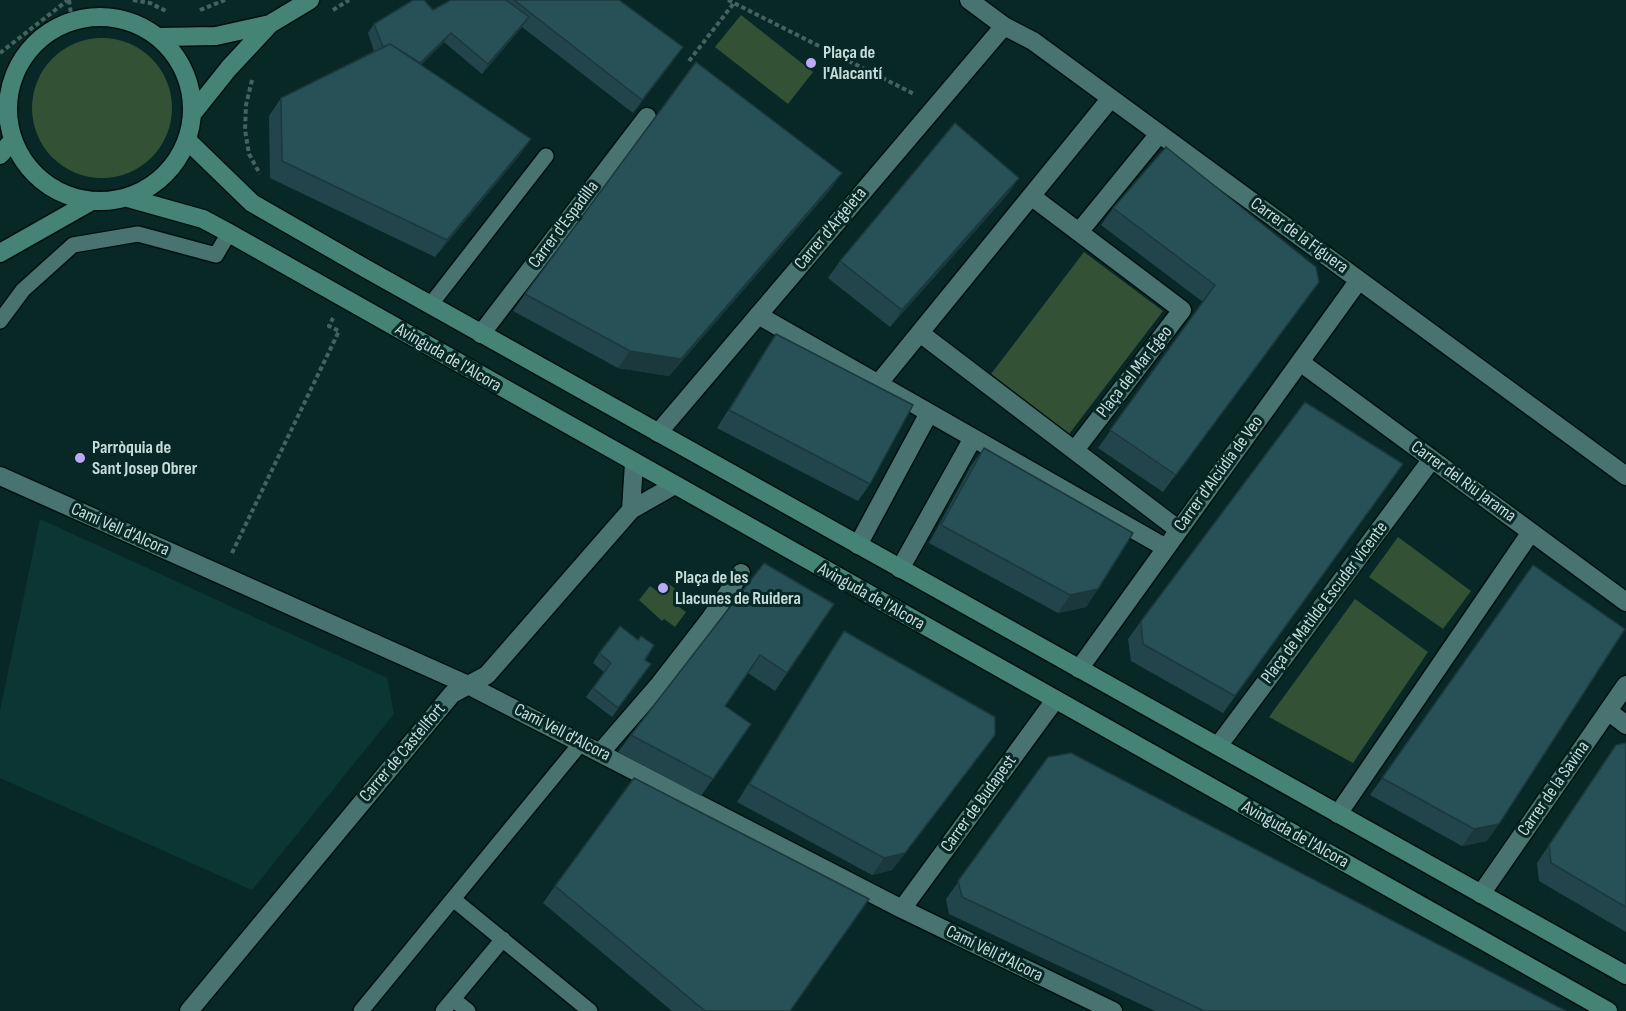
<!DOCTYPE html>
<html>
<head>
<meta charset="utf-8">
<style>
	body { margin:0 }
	canvas { display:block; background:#072826 }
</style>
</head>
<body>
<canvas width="1626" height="1011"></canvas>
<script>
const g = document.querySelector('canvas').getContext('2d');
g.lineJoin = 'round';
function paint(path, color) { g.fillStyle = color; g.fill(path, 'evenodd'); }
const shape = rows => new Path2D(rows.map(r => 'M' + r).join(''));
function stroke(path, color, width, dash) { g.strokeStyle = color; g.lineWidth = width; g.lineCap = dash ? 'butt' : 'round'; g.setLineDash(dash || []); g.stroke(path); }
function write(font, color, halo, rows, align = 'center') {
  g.font = font + ' "Sofia Sans Condensed",sans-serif'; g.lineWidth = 6; g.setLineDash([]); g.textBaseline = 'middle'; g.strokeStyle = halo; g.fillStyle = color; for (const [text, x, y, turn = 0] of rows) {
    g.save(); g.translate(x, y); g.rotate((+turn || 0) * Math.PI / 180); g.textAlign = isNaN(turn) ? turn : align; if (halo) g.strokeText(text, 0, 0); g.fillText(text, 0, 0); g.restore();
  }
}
paint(shape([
	[40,519,387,678,394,714,252,890,0,778,0,711]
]), '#0b3634');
paint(shape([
	[741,15,813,72,788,104,715,47],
	'32 108a70 70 0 1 1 140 0a70 70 0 1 1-140 0Z',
	[1084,252,1163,311,1069,434,991,374],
	[1398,537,1471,591,1443,629,1369,577],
	[665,581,682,594,675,604,686,612,675,627,664,619,662,621,639,600,650,586,657,591],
	[1355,599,1428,652,1353,763,1269,717]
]), '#325135');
const lane = shape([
	[431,304,546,156],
	[0,321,23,290,73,245,138,234,216,255,229,233],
	[453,899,590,1011],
	[453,999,468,1011],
	[361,1011,581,743],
	[443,1011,503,939]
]);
const street = shape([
	[969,0,1004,26,1033,41,1626,476],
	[1031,196,1182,310,1075,450],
	[1079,232,1159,134],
	[758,315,1166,548],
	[920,333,1179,530],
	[481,334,647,117],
	[1300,362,1626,602],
	[878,384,1111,98],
	[658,433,1004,26],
	[0,476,468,685,902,909,1113,1011],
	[631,510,634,463],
	[858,545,929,413],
	[900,569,973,438],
	[1079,669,1359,280],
	[1608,711,1626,725],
	[1218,746,1432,459],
	[600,753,658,686,710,619,741,573],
	[1338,814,1531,532],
	[1481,894,1626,685],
	[902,909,1055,700],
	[189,1011,452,694,487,675,631,510,673,486]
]);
const secondary = shape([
	'8 109a92 92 0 1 1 184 0a92 92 0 1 1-184 0Z',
	[159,37,216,36,270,24,310,0],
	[193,113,229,68,270,24],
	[188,141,252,203,363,267,1626,975],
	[0,155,12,141],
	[128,198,203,219,229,233,1608,1011],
	[0,253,90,202]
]);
stroke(lane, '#00100f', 18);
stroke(street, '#00100f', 21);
stroke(secondary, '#00100f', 21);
stroke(shape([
	[69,0,72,21],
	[133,0,150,3,166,11],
	[728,0,914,94],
	[200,10,225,0],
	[333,10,349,0],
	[0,53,68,0],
	[689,61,734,3],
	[252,80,246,105,245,130,249,154,260,174],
	[232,553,339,331,329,326,333,318]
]), '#456260', 4, [4.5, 3]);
stroke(lane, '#497370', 15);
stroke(street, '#497370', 18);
stroke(secondary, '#458376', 18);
paint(shape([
	[451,0,619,0,673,61,633,113,522,27,482,74,444,42,421,65,519,156,435,257,270,178,269,116,281,98,374,51,368,33,374,24,433,10],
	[1019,178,1007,195,890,327,828,278,840,261],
	[830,190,669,376,618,368,513,311,525,294],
	[1113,208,1319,282,1163,492,1098,448,1203,302,1101,225],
	[776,334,870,484,858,501,717,428,764,352],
	[984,448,1098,589,1086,607,1058,613,929,543,971,466],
	[1391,481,1223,713,1131,661,1128,639,1141,621],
	[1533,565,1487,841,1462,846,1370,795],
	[834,604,775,691,748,673,725,706,751,724,701,796,618,752,631,735],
	[844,631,982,752,892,870,872,875,737,802,832,649],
	[599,653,645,660,644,674,612,717,586,697,604,672,593,663],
	[1626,743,1626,932,1539,881,1537,863,1604,762],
	[1048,757,1566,1011,1155,1011,949,914,946,899],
	[555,886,790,1011,672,1011,543,903]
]), '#22454b');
paint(shape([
	[529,17,522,27,482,74,488,64],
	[451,33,444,42,406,80,412,71],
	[683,47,673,61,633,113,642,100],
	[531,139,519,156,435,257,447,240],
	[842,173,830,190,669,376,618,368,630,351],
	[1019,178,1007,195,890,327,902,310],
	[1319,282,1307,299,1163,492,1176,475],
	[1098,589,1086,607,1058,613,1070,595],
	[995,735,982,752,892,870,872,875,884,858],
	[1499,824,1487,841,1462,846,1474,829]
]), '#1b383d');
const building = shape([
	[413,0,424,0,433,10,451,0,506,0,529,17,488,64,451,33,420,63,390,44,383,47,374,24,413,0],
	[514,0,619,0,683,47,642,100,514,0],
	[390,44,531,139,447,240,282,161,281,98,390,44],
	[696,62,842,173,681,359,630,351,525,294,696,62],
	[955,123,1019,178,902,310,840,261,955,123],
	[1166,147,1316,267,1319,282,1176,475,1110,430,1215,285,1113,208,1166,147],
	[776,334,913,405,870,484,729,410,776,334],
	[1305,402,1403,464,1235,696,1143,644,1141,621,1305,402],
	[984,448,1133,533,1098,589,1070,595,941,525,984,448],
	[764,563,834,604,787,673,760,655,725,706,751,724,713,779,631,735,764,563],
	[1533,565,1625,629,1499,824,1474,829,1382,778,1533,565],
	[620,626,638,640,641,636,654,645,645,660,651,664,618,708,593,688,611,663,599,653,620,626],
	[844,631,995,717,995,735,905,853,884,858,749,784,844,631],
	[1626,743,1626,907,1551,863,1549,845,1616,745,1626,743],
	[1071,753,1566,1011,1204,1011,962,897,958,881,1048,757,1071,753],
	[634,778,869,899,790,1011,705,1011,555,886,634,778]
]);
paint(building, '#275057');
stroke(building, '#1b383d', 1.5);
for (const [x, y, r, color] of [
	[811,63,6,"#bcaaf6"],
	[80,458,6,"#bcaaf6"],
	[663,588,6,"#bcaaf6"]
]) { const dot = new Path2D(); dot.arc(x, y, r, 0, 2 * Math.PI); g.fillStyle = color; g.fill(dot); stroke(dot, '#072826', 2); }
write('bold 18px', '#c6dcd9', '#072826', [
	["Plaça de",823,53],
	["l'Alacantí",823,74],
	["Parròquia de",92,448],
	["Sant Josep Obrer",92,469],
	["Plaça de les",675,578],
	["Llacunes de Ruidera",675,599]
], 'left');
write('18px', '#c6dcd9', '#072826', [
	["Carrer d'Espadilla",564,225,-53],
	["Carrer d'Argeleta",831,229,-50],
	["Carrer de la Figuera",1299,236,36],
	["Avinguda de l'Alcora",448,358,30],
	["Plaça del Mar Egeo",1135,372,-52],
	["Carrer d'Alcúdia de Veo",1219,474,-54],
	["Carrer del Riu Jarama",1463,482,36],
	["Camí Vell d'Alcora",120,530,24],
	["Avinguda de l'Alcora",871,597,29],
	["Plaça de Matilde Escuder Vicente",1325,603,-53],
	["Camí Vell d'Alcora",562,733,27],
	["Carrer de Castellfort",403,753,-50],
	["Carrer de la Savina",1554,789,-55],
	["Carrer de Budapest",979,804,-54],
	["Avinguda de l'Alcora",1295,835,29],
	["Camí Vell d'Alcora",994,954,26]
]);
</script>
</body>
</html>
